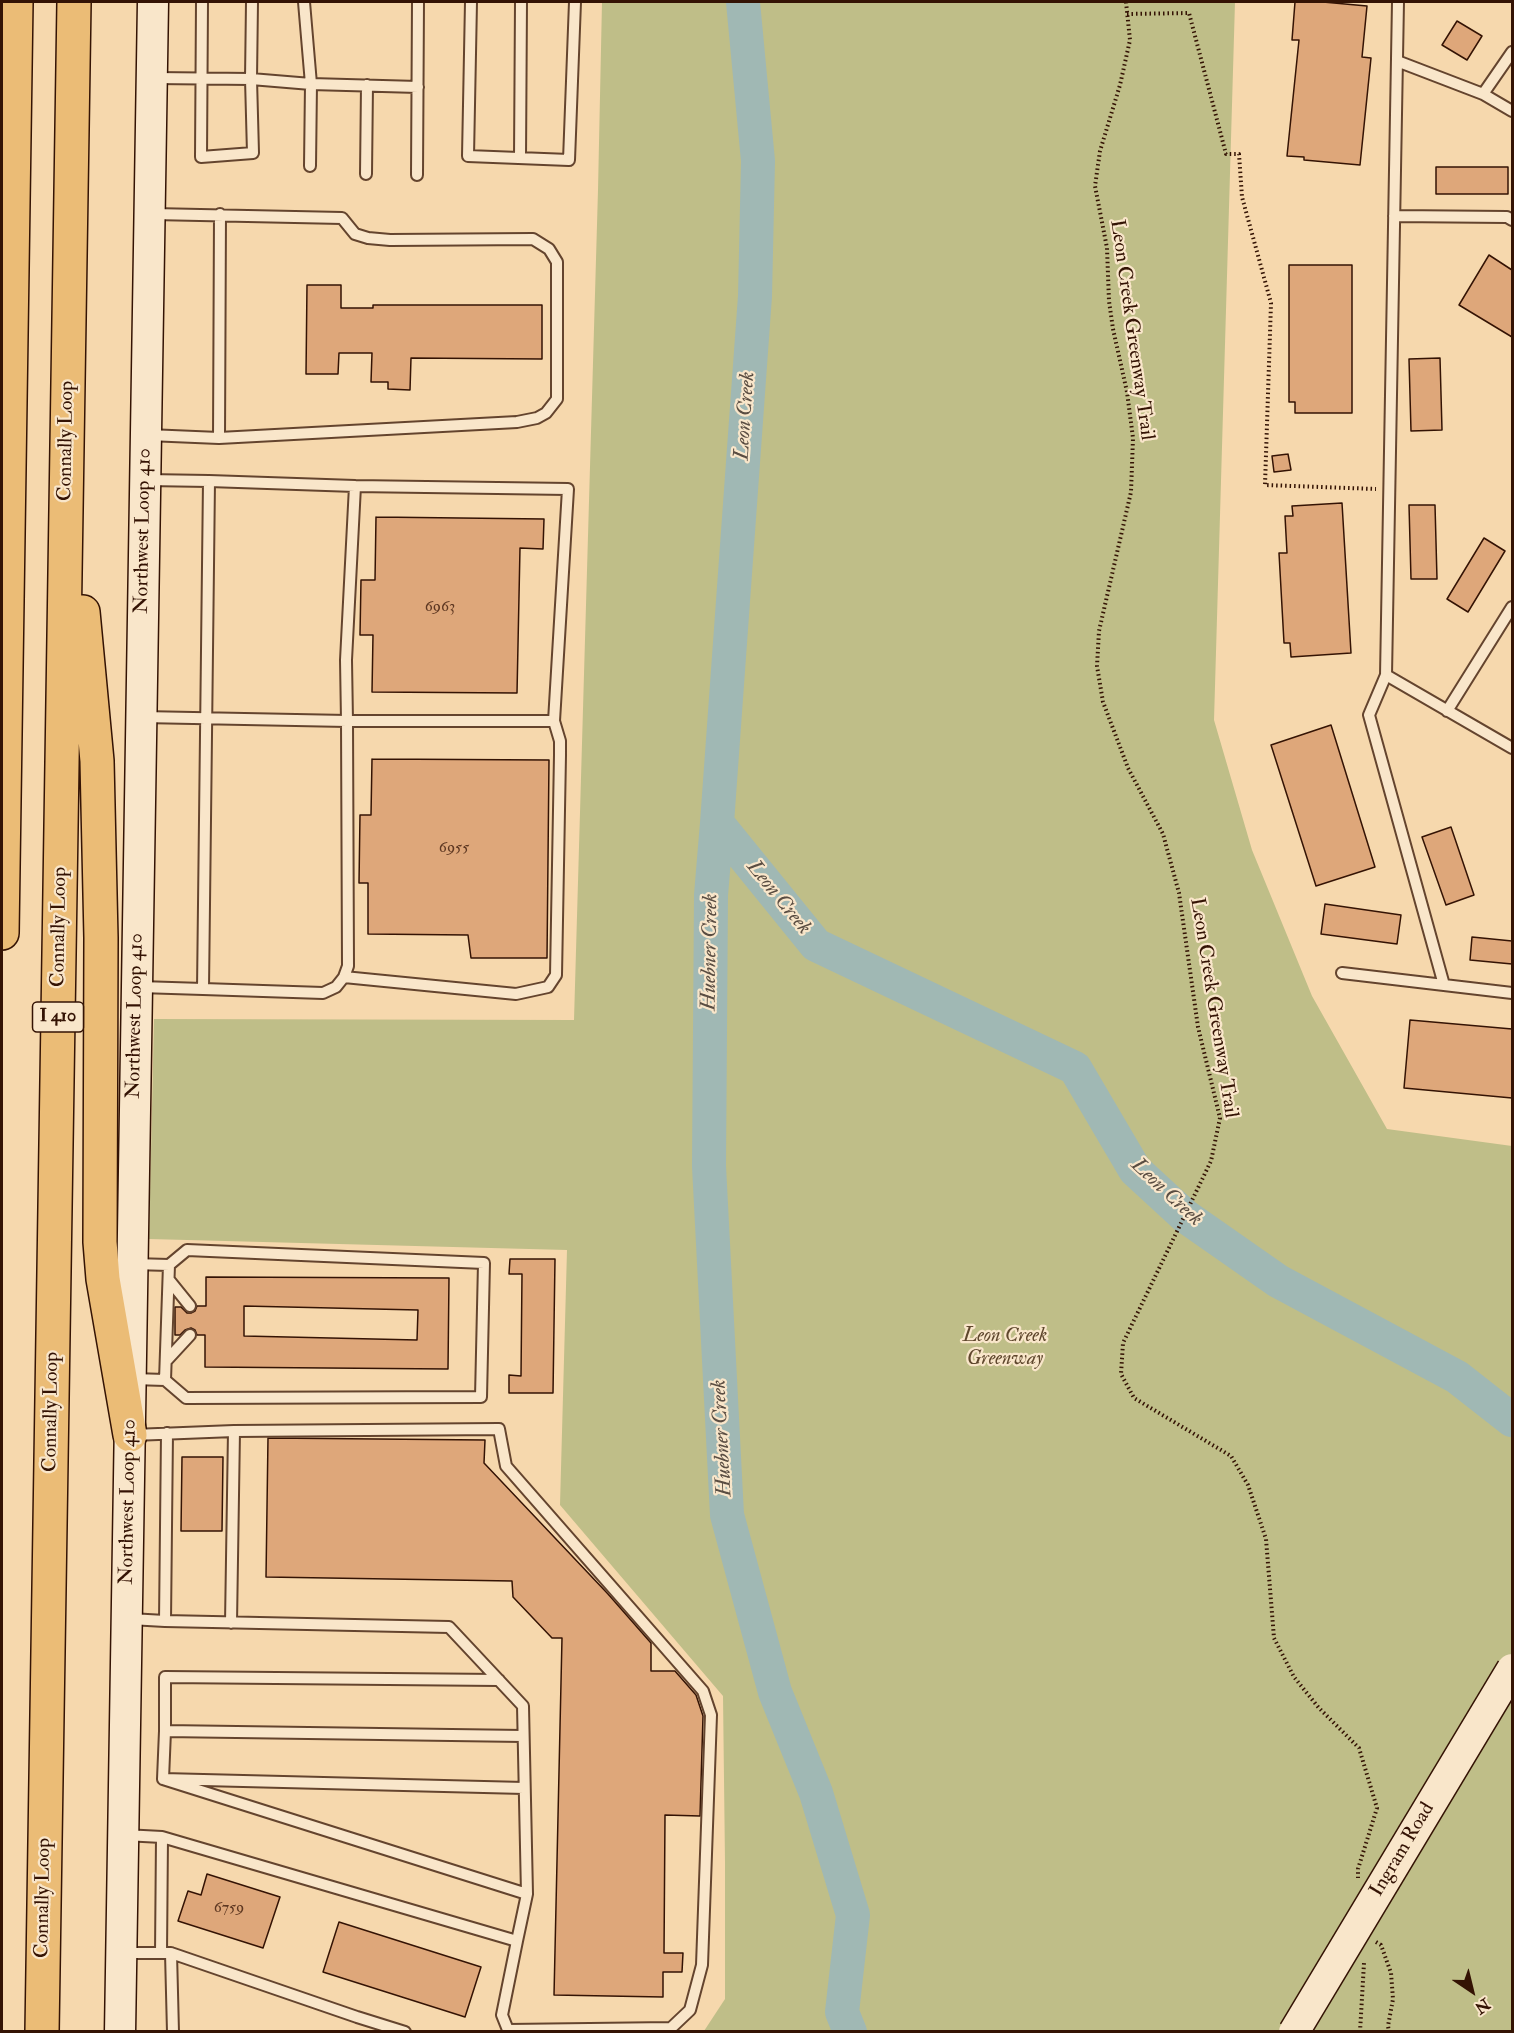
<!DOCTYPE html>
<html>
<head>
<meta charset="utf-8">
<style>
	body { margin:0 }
	#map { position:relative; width:1514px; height:2033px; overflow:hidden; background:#f6d8ad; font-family:"IM FELL Double Pica",serif }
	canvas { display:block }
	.frame { position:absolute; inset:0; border:3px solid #341304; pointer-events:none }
	.north { position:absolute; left:1442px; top:1961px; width:60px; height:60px; -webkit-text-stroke:4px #f9e6ca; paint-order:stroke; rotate:145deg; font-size:16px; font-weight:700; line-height:24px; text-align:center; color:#341304 }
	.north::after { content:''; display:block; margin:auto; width:21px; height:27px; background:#341304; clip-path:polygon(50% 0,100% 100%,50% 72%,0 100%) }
</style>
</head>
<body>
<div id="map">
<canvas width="1514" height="2033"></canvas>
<div class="frame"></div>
<div class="north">N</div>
</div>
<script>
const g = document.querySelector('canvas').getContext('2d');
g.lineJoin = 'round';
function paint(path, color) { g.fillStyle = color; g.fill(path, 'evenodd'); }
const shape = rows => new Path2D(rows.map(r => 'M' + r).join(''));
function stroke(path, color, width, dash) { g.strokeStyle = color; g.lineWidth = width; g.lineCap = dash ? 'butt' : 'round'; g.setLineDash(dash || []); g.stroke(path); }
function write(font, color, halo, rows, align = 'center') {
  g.font = font + ' "IM FELL Double Pica",serif'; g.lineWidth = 4.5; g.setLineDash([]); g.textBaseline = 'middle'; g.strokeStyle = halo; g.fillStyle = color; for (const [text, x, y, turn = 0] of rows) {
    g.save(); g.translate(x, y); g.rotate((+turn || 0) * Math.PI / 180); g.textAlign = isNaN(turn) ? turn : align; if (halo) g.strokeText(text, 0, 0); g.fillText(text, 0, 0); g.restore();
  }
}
paint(shape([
	[602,2,1235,2,1214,720,1252,850,1312,996,1387,1129,1512,1146,1512,2031,704,2031,725,1999,725,1862,723,1696,560,1505,567,1250,149,1239,154,1019,574,1020,598,190]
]), '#bfbe88');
stroke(shape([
	[743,2,758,161,755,296,717,823,816,945,1075,1068,1135,1170,1185,1216,1278,1281,1457,1377,1512,1420],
	[717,823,711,895,709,1166,727,1515,775,1692,816,1793,853,1915,842,2012,850,2032]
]), '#a0b8b4', 34);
const building = shape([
	[1295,2,1323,2,1367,6,1362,57,1371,58,1360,165,1304,160,1304,157,1287,156,1299,40,1292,40,1295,2],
	[1457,21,1482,36,1467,60,1442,45,1457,21],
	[1436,167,1508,167,1508,194,1436,194,1436,167],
	[1489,255,1512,270,1512,337,1459,305,1489,255],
	[1289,265,1352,265,1352,413,1295,413,1295,402,1289,402,1289,265],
	[307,285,341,285,341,308,373,308,373,305,542,305,542,359,411,358,410,390,388,389,388,382,371,382,372,353,339,353,338,374,306,374,307,285],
	[1440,358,1442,430,1411,431,1409,359,1440,358],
	[1288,454,1291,470,1274,472,1272,456,1288,454],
	[1342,503,1351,653,1291,657,1290,643,1284,643,1279,553,1287,553,1285,516,1293,516,1292,506,1342,503],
	[1409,505,1435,505,1437,579,1411,579,1409,505],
	[376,517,544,519,543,549,520,548,517,693,372,692,373,635,360,635,361,580,375,580,376,517],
	[1484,538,1505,551,1468,612,1447,599,1484,538],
	[1331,725,1375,867,1316,886,1271,745,1331,725],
	[372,759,549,760,547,958,471,958,468,935,368,934,368,883,359,883,360,815,371,815,372,759],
	[1451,827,1474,895,1446,905,1422,837,1451,827],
	[1325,904,1401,915,1397,944,1321,934,1325,904],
	[1472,937,1512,941,1512,964,1470,960,1472,937],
	[1410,1020,1512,1029,1512,1098,1404,1088,1410,1020],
	[510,1259,555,1259,553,1393,509,1393,509,1375,521,1376,522,1274,509,1274,510,1259],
	[206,1277,449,1278,448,1369,205,1367,205,1335,197,1335,195,1330,191,1328,185,1330,180,1335,175,1335,175,1307,181,1307,187,1313,191,1313,195,1311,197,1306,206,1306,206,1277],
	[244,1306,418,1310,417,1340,244,1336,244,1306],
	[268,1438,485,1440,484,1463,608,1594,651,1643,651,1671,675,1671,696,1695,703,1716,700,1816,665,1815,664,1953,683,1953,682,1972,663,1972,663,1997,554,1995,562,1638,552,1638,513,1597,512,1581,266,1577,268,1438],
	[182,1457,223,1457,222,1531,181,1531,182,1457],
	[207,1874,280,1897,263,1948,178,1921,188,1891,201,1895,207,1874],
	[339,1922,481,1967,465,2017,323,1972,339,1922]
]);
paint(building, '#dea77a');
stroke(building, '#341304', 1.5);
const lane = shape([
	[202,2,201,157,253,153,251,79,252,2],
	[304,2,311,84,310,166],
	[471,2,468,156,569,160,575,2],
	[1398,2,1386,675,1369,715,1444,985],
	[1397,61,1483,94,1512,111],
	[154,78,251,79,311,84,418,87],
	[1483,94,1512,52],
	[520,158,521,2],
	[366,174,367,85],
	[417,175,418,2],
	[1394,216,1507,217,1512,220],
	[148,435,219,438,517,422,537,418,546,413,557,399,557,262,549,249,533,239,390,240,368,238,355,234,342,218,153,214],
	[219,438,220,214],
	[147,480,209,481],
	[1386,675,1512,748],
	[1447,711,1512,607],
	[142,717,347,721,346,660,355,486],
	[1342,973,1512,993],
	[344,977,516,994,548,987,556,975,560,755,560,741,554,721],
	[140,987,203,989,209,481,355,486,568,489,554,721,347,721,348,966,344,977,336,987,323,993,203,989],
	[133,1264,169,1265,187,1250,484,1263,481,1397,186,1398,165,1380,133,1379],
	[169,1280,190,1306],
	[166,1361,190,1335],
	[165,1380,169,1265],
	[133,1435,234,1431,499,1429,506,1466,703,1691,711,1715,702,1965,690,2010,671,2028,508,2030,502,2015,517,1941],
	[130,1619,165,1621,449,1627,523,1706,527,1894],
	[165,1621,167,1433],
	[231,1623,234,1431],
	[499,1680,165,1677,165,1731,523,1736],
	[165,1731,163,1779,524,1788],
	[124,1835,162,1837,517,1941,527,1894,163,1779],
	[123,1953,171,1953,173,2032],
	[161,1953,162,1837],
	[171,1953,357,2017,405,2032]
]);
const secondary = shape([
	[120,2032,153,2]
]);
const highway = shape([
	[83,612,97,761,101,938,100,1242,103,1279,130,1435],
	[2,933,16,2],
	[42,2032,74,2]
]);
stroke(lane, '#64442e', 14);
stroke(secondary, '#341304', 33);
stroke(highway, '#341304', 36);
stroke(shape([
	[1126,2,1130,40,1120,85,1100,151,1095,186,1107,248,1109,301,1113,329,1127,392,1133,438,1131,492,1099,631,1097,666,1103,702,1128,768,1163,834,1179,893,1198,1027,1220,1118,1211,1161,1123,1343,1121,1374,1134,1398,1231,1456,1248,1485,1266,1539,1274,1638,1294,1677,1319,1708,1359,1748,1377,1808,1358,1869,1358,1878],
	[1127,14,1189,13,1226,154,1239,154,1242,197,1271,303,1265,485,1376,489],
	[1376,1942,1381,1945,1391,1973,1393,1999,1388,2026,1389,2032],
	[1360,2032,1364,1963]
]), '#341304', 4, [1.5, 3]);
stroke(lane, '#f9e6ca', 10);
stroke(secondary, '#f9e6ca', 30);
stroke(highway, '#ebbc76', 33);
const secondaryBridge = shape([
	[1294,2032,1512,1669]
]);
stroke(secondaryBridge, '#341304', 33, []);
stroke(secondaryBridge, '#f9e6ca', 30);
write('16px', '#5e3822', null, [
	["6963",440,608],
	["6955",454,849],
	["6759",229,1909]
]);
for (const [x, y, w] of [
	[58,1017,51]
]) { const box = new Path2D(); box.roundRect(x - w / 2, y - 15, w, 30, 4.5); g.fillStyle = '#f9e6ca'; g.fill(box); stroke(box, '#341304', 1.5); }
write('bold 18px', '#341304', null, [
	["I 410",58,1017]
]);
write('20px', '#341304', '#f9e6ca', [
	["Leon Creek Greenway Trail",1131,330,82],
	["Connally Loop",67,441,-89],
	["Northwest Loop 410",144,531,-89],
	["Connally Loop",60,927,-89],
	["Leon Creek Greenway Trail",1213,1008,81],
	["Northwest Loop 410",136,1016,-89],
	["Connally Loop",52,1412,-89],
	["Northwest Loop 410",129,1502,-89],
	["Ingram Road",1403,1850,-59],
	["Connally Loop",44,1898,-89]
]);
write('italic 20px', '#5e462c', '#f9e6ca', [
	["Leon Creek",1005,1337],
	["Greenway",1005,1360]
]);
write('italic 21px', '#5a4d42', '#f9e6ca', [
	["Leon Creek",746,416,-86],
	["Leon Creek",778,898,51],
	["Huebner Creek",711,952,-89],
	["Leon Creek",1166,1193,43],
	["Huebner Creek",723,1438,-93]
]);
</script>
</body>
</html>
